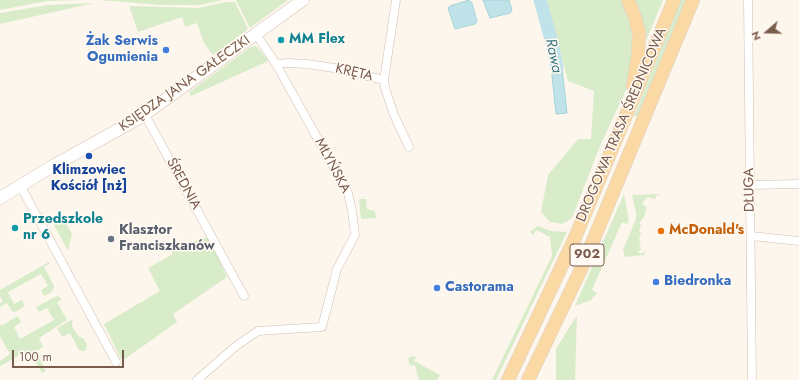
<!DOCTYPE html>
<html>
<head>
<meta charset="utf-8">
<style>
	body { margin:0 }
	#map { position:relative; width:799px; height:380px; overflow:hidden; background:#fdf6ec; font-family:Jost,sans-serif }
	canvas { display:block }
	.north { position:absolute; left:747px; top:12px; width:40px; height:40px; -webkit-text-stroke:3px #fffaf3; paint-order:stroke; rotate:250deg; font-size:11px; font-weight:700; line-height:16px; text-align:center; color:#7a5c4d }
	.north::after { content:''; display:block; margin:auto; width:14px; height:18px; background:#7a5c4d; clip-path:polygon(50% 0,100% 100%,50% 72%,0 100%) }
	.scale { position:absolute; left:12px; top:350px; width:112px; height:18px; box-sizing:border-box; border:2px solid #7a5c4d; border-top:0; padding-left:5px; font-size:12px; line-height:14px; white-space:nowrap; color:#7a5c4d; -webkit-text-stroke:3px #fffaf3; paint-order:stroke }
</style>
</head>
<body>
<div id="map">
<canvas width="799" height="380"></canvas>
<div class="north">N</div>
<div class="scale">100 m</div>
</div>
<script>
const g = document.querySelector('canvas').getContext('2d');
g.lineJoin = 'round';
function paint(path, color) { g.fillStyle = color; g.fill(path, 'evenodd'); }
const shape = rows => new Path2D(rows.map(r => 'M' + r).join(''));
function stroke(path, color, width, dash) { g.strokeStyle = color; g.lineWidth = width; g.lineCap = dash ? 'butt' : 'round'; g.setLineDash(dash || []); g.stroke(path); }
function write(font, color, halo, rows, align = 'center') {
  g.font = font + ' Jost,sans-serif'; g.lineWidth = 3; g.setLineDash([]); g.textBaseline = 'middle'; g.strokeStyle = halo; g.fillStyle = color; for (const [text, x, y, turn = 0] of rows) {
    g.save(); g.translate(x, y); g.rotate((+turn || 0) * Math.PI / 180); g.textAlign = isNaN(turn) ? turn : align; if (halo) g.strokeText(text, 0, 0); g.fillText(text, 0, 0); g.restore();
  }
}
paint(shape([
	[0,0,86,0,47,1,0,10],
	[99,0,223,0,199,5,161,5],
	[236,0,288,0,250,28],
	[546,0,626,0,636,27,627,88,600,146,572,218,562,224,550,222,541,212,548,175,578,139,591,139,594,91,568,81],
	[635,0,663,0,646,41,641,14],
	[681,0,686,0,637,117,634,116],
	[225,2,235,2,248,29,213,55,204,43,197,23,185,27,182,17,138,32,129,6,199,8],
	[94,3,0,24,0,13,48,5],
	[256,46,268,60,266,62,191,96,189,92,251,47],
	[624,194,629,220,627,224,622,222,592,290,597,293,591,300,575,306],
	[661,194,656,196,655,199,648,197,642,203,647,208,644,217,639,223,641,225,639,231,641,233,639,239,641,241,639,243,641,245,639,247,641,249,638,252,641,254,645,251,644,255,625,257,623,250,636,219,636,212,632,195],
	[359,199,366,199,367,209,375,211,376,218,361,219],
	[58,217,64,220,72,234,68,251,52,221],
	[538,226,551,231,567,232,496,380,492,380,552,256,550,237,536,230,533,235,530,232],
	[209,237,227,277,173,314,177,322,122,361,104,324,160,291,148,268,173,254,169,248],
	[49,262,50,263,44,267,54,286,52,292,44,296,41,290,48,286,41,274,8,292,14,304,22,300,25,306,15,312,12,311,7,303,0,307,0,303,3,302,0,296,0,290],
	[57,296,62,299,57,302,67,320,39,338,43,347,36,351,46,371,42,373,29,350,0,366,0,361,10,354,0,336,0,323,1,326,18,316,21,322,14,327,20,339,54,320,47,308,39,312,36,307],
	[577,315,575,380,556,380,556,349],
	[73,319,72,326,78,336,83,338,87,344,86,350,83,351,79,350,70,333,62,337,57,328],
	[411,356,416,357,414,361,440,375,437,380,419,380,415,365,410,366,408,359]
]), '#d8ecc9');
const water = shape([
	[469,0,472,3,477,22,475,24,455,29,448,8,450,6,469,0],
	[483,0,509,0,512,10,510,13,490,18,483,0],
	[553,50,555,50,562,68,567,113,556,114,552,76,553,50]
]);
paint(water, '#bfe3e8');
stroke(water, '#a5d3da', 1);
stroke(shape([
	[540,0,552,43,557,68]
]), '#bfe3e8', 13);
const street = shape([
	[748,0,752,380],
	[276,64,289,63,307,64,334,68,384,80,385,88,394,115,409,147],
	[384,80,396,0],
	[145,115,244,296],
	[20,185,116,362],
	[750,185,799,184],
	[751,236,799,241],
	[197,380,236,346,258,331,322,327,337,269,355,235,352,211,348,193,276,64,256,34]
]);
const secondary = shape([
	[0,198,51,167,141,117,303,0]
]);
const primary = shape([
	[628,0,635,17,639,33,638,55,633,86],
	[508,380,574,240,674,0],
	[528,380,583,265,693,0]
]);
stroke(street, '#d1beb0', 9);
stroke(secondary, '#d6c0b0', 13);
stroke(primary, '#dad1cd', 14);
stroke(street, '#fff', 8);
stroke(secondary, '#fff', 12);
stroke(primary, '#fbd9a5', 13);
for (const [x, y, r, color] of [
	[281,40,4,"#0f9aa8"],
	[166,50,4,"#3f7fe0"],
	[89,156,4,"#1a4fb4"],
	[15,228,4,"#0f9aa8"],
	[661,231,4,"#e8710a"],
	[111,239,4,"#6b7280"],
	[656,282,4,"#3f7fe0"],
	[437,288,4,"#3f7fe0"]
]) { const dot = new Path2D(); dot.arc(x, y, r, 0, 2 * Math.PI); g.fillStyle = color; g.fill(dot); stroke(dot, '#fffaf3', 1.5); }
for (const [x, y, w] of [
	[587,255,34]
]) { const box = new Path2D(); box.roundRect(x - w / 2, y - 11, w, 22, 3); g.fillStyle = '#fffaf3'; g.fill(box); stroke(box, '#7a5c4d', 1); }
write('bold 13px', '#7a5c4d', null, [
	["902",587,255]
]);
write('bold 14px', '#0d838f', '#fffaf3', [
	["MM Flex",289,40],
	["Przedszkole",23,220],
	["nr 6",23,236]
], 'left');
write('bold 14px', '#366cbe', '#fffaf3', [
	["Żak Serwis",158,42,"right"],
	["Ogumienia",158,58,"right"],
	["Biedronka",664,282],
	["Castorama",445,288]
], 'left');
write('14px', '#7a5c4d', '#fffaf3', [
	["KRĘTA",354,73,13],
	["KSIĘDZA JANA GAŁECZKI",185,84,-35],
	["DROGOWA TRASA ŚREDNICOWA",622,125,-67],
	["MŁYŃSKA",332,166,62],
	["ŚREDNIA",183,184,61],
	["DŁUGA",750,190,-91]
]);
write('bold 14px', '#164399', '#fffaf3', [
	["Klimzowiec",89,171],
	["Kościół [nż]",89,187]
]);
write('bold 14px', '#5b616d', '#fffaf3', [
	["Klasztor",119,231],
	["Franciszkanów",119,247]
], 'left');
write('bold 14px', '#c56008', '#fffaf3', [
	["McDonald's",669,231]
], 'left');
write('italic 15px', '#437c86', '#fffaf3', [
	["Rawa",553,56,78]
]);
</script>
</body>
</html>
